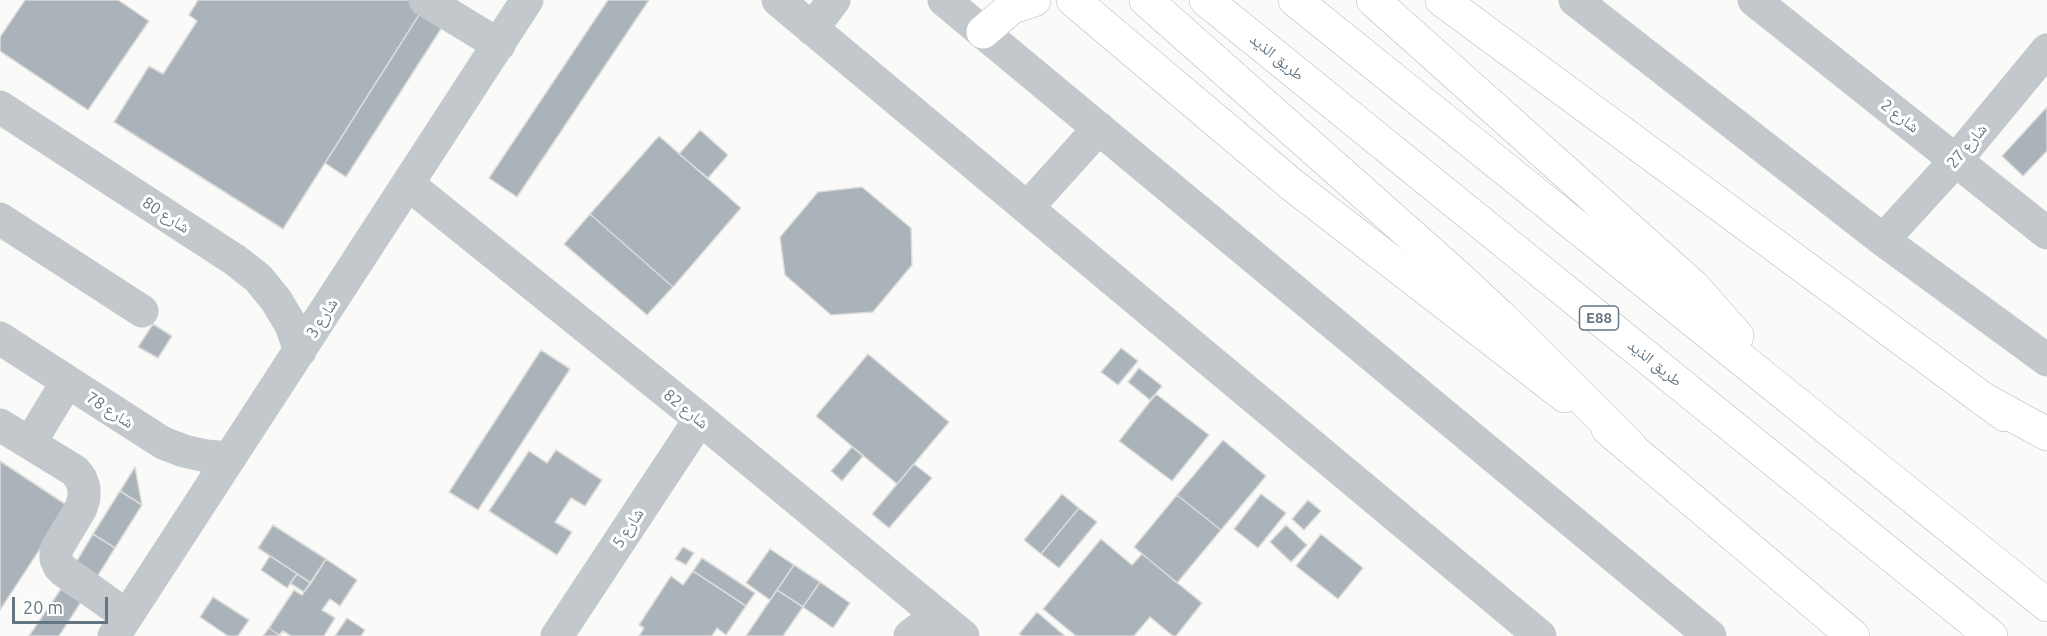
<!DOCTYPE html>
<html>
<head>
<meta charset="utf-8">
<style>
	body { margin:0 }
	#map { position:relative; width:2047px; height:636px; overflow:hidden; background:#fafaf8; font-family:Ubuntu,sans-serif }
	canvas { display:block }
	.scale { position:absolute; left:12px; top:597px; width:96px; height:27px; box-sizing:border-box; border:3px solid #657683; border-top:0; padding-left:8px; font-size:18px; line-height:21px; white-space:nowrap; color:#657683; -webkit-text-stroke:4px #fff; paint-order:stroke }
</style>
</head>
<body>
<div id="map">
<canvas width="2047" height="636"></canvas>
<div class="scale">20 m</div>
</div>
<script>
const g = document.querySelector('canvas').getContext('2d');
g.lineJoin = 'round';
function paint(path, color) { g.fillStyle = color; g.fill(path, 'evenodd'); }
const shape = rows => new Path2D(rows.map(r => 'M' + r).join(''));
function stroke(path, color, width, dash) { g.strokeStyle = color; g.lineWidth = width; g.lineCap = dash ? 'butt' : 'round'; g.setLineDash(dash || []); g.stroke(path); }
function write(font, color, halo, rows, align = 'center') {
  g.font = font + ' Ubuntu,"Noto Naskh Arabic",sans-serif'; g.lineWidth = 6; g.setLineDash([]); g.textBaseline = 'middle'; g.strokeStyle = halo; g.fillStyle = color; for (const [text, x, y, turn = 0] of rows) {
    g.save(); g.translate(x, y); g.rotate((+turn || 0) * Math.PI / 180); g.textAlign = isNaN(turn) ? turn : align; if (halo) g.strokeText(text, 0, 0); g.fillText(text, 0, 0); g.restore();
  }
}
const building = shape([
	[25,0,118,0,149,21,88,110,0,51,0,37,25,0],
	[198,0,413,0,424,7,283,229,114,122,149,66,163,74,197,21,189,15,198,0],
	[608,0,649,0,517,197,489,178,608,0],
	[424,7,446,21,346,177,325,163,424,7],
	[2047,107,2047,151,2023,176,2002,156,2047,107],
	[700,130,728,155,708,178,679,154,700,130],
	[659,136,741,208,673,287,590,214,659,136],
	[862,187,911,228,912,265,873,312,831,315,785,275,780,237,818,192,862,187],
	[590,214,673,287,647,315,564,244,590,214],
	[153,324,172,336,158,358,138,347,153,324],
	[1121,348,1138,361,1118,385,1101,372,1121,348],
	[541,350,570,369,478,510,449,492,541,350],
	[868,354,949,422,897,484,816,416,868,354],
	[1139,368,1162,386,1150,400,1128,382,1139,368],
	[1156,394,1209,435,1172,481,1119,441,1156,394],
	[1223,440,1266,476,1221,530,1177,495,1223,440],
	[852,447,863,456,842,481,831,471,852,447],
	[556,450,602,480,585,506,571,498,555,522,572,532,557,555,489,511,529,451,547,463,556,450],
	[0,461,68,506,0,610,0,461],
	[914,464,932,478,889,528,872,514,914,464],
	[135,467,142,505,120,491,135,467],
	[120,491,142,505,115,548,93,534,120,491],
	[1062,494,1079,508,1041,554,1024,540,1062,494],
	[1261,494,1286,513,1258,548,1234,529,1261,494],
	[1177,495,1221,530,1177,583,1134,547,1177,495],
	[1308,500,1321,511,1304,530,1292,519,1308,500],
	[1079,508,1097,522,1059,568,1041,554,1079,508],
	[273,525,326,559,311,583,258,548,273,525],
	[1286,525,1307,545,1291,562,1270,542,1286,525],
	[93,534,115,548,97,577,75,564,93,534],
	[1321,534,1363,568,1338,599,1296,566,1321,534],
	[1101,539,1132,565,1142,554,1202,603,1176,636,1173,636,1150,617,1134,636,1076,636,1043,609,1101,539],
	[683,547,694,553,686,565,675,559,683,547],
	[770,549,794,565,770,600,746,583,770,549],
	[270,556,297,574,287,588,261,570,270,556],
	[702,558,755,593,746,606,693,571,702,558],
	[326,559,357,580,340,606,330,599,322,610,335,618,324,636,291,636,283,631,279,635,269,628,294,590,302,595,326,559],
	[794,565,820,582,803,607,777,590,794,565],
	[693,571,746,606,726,635,717,628,712,636,639,636,644,628,639,625,671,576,683,585,693,571],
	[297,574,311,583,304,592,290,583,297,574],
	[820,582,850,603,833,628,803,607,820,582],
	[61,589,81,602,59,636,29,636,61,589],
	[777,590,803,607,783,636,746,636,777,590],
	[213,597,249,620,238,636,228,636,200,617,213,597],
	[1037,612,1065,636,1022,636,1019,634,1037,612],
	[347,618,365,630,361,636,335,636,347,618],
	[269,628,279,635,281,636,263,636,269,628]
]);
paint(building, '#aab3b9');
stroke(building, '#dcdcda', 1.5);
const major = shape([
	[1073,0,1291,184,1565,396],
	[1442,0,2005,415],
	[983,32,1012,7,1034,0],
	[1608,429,1853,636]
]);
const highway = shape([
	[1146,0,1457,276,1504,320,1630,446],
	[1206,0,1991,636],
	[1295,0,2047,605],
	[1373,0,1693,286,1737,336],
	[1983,399,2047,434]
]);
stroke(major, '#b5babe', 34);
stroke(highway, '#b4b9bd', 34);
stroke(shape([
	[425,0,499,45],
	[778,0,1540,636],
	[944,0,1710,636],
	[1575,0,1883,240,2047,360],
	[1754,0,2047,233],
	[812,29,834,0],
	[0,107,235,260,258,278,276,300,291,325,300,351],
	[408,184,700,419,963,636],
	[1027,208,1099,128],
	[0,219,142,311],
	[1883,240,1956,160,2047,50],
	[0,338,163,443,184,451,206,456,230,458],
	[0,425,75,471,81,479,84,488,84,498,81,508,59,545,56,551,56,559,59,566,64,571,127,616],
	[30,443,67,382],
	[114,636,527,0],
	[557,636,700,419],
	[910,636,937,615]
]), '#c3c8cc', 33);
stroke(major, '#fff', 33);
stroke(highway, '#fff', 33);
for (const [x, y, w] of [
	[1599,318,39]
]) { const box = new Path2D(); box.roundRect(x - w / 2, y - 12, w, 24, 4.5); g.fillStyle = '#fff'; g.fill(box); stroke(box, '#657683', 1.5); }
write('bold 15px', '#657683', null, [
	["E88",1599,318]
]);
write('16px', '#657683', '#fff', [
	["طريق الذيد",1277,57,39],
	["شارع 2",1900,116,38],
	["شارع 27",1967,146,-50],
	["شارع 80",166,215,33],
	["شارع 3",322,318,-57],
	["طريق الذيد",1655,363,39],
	["شارع 82",686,409,39],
	["شارع 78",110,410,33],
	["شارع 5",628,528,-57]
]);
</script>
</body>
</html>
